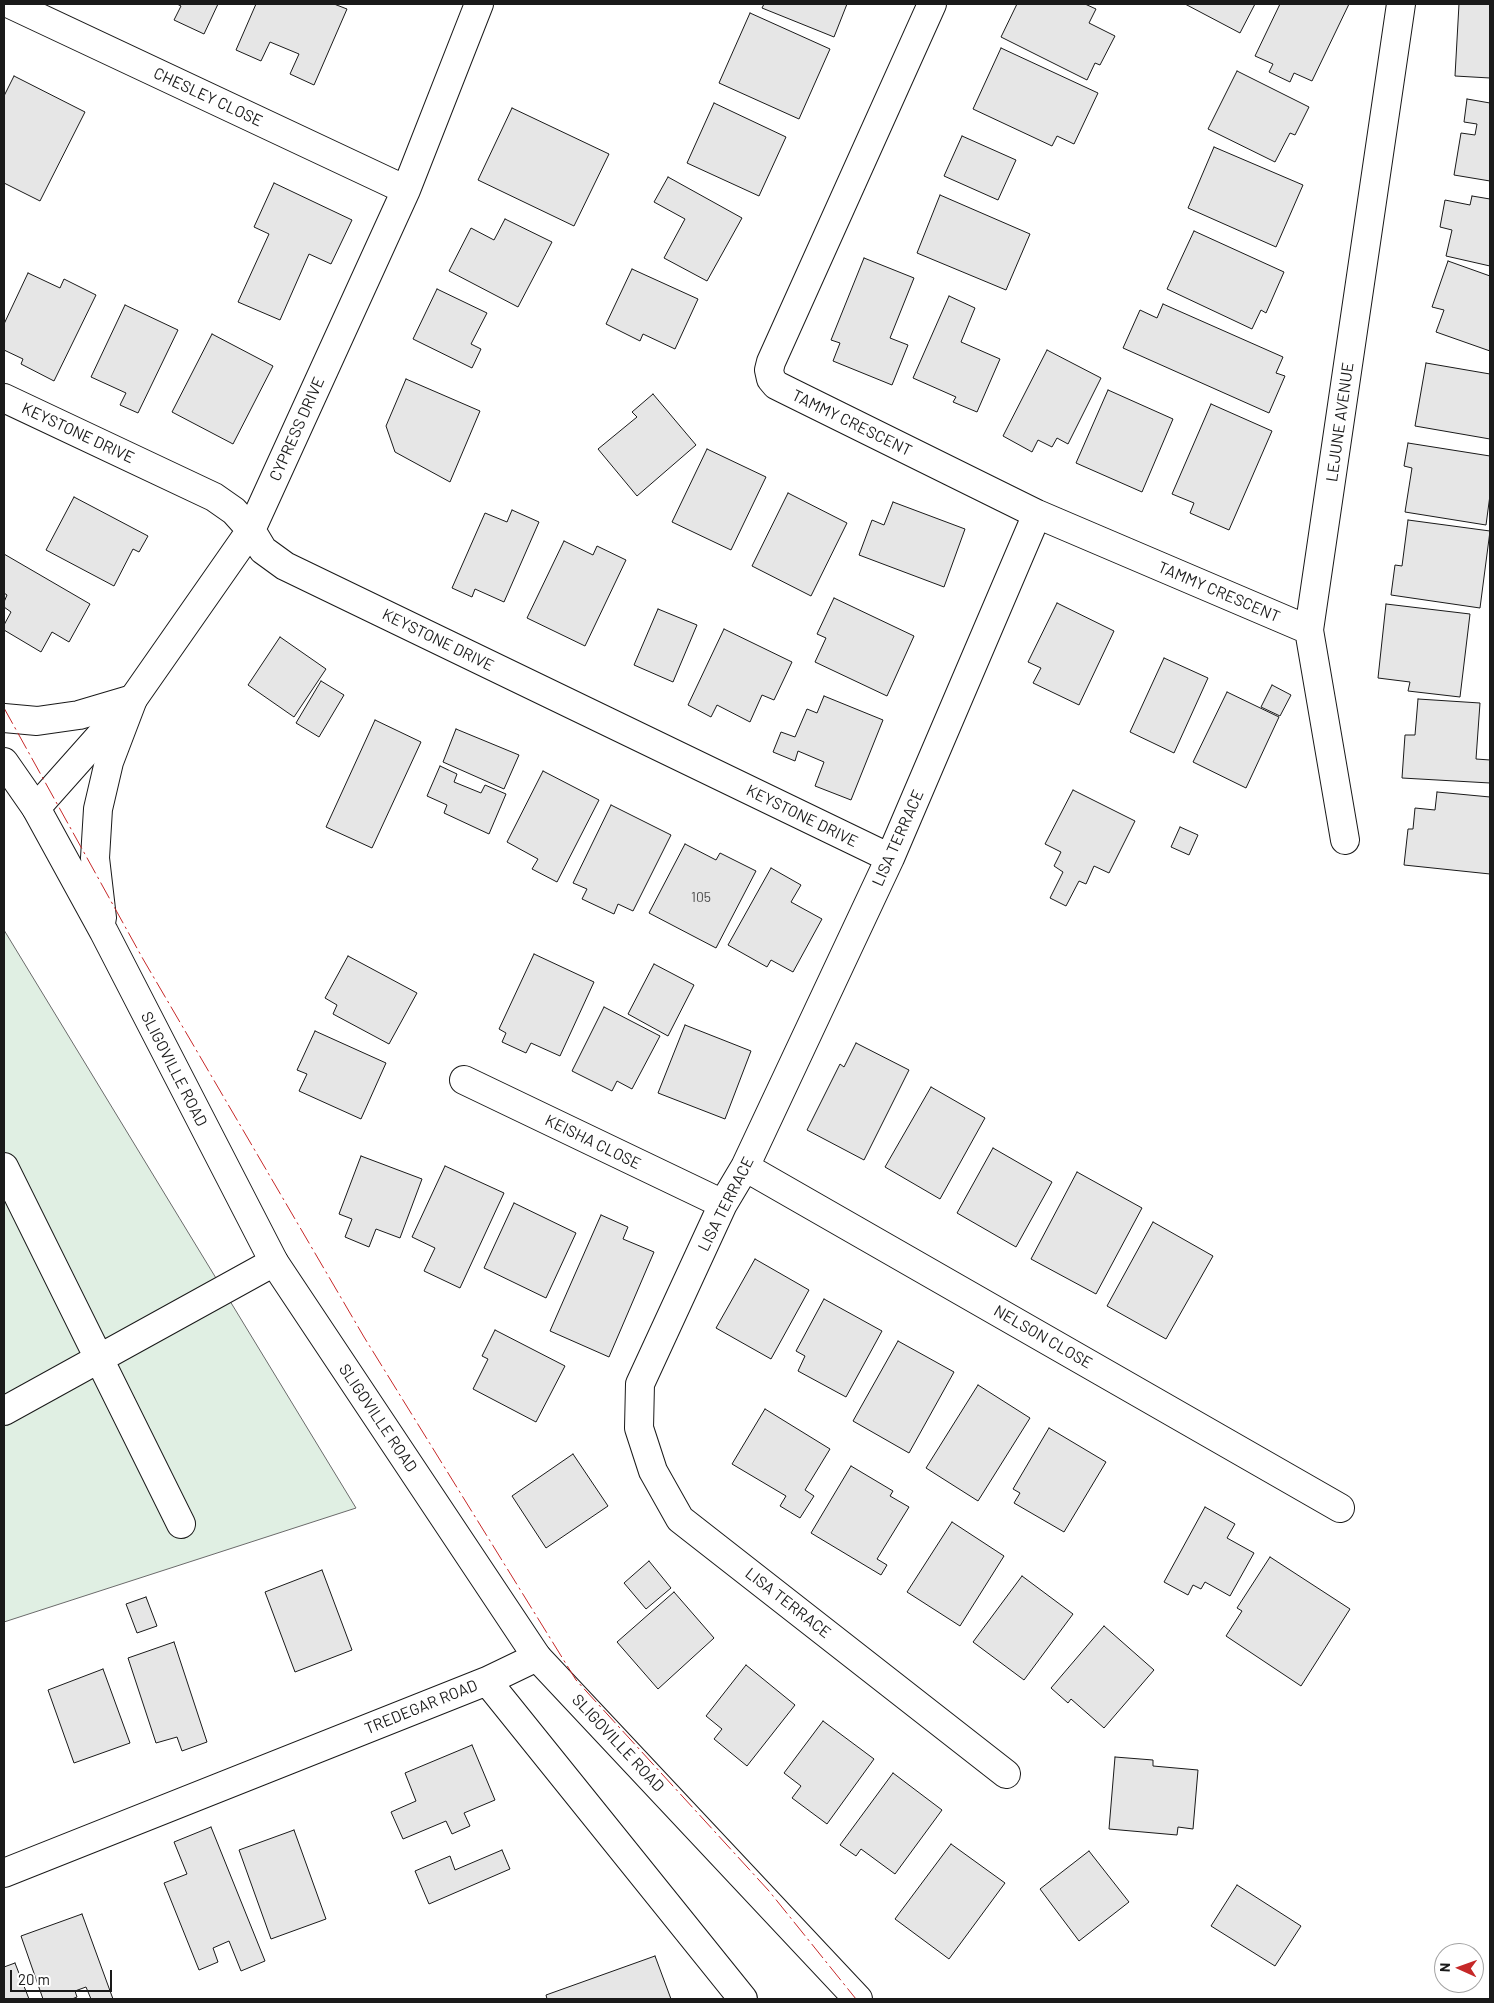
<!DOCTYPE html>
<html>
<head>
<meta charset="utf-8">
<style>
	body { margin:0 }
	#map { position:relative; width:1494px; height:2003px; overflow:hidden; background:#fff; font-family:Barlow,sans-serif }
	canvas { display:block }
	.frame { position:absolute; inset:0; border:5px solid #1a1a1a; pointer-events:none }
	.north { position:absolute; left:1434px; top:1943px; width:50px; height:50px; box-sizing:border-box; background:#fff; border:1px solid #a3a3a3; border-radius:50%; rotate:272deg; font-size:14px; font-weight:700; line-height:20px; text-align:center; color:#1a1a1a }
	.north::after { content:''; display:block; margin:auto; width:18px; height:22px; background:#c62828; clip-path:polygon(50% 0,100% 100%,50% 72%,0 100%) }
	.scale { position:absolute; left:10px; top:1970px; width:102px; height:22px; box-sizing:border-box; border:2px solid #1a1a1a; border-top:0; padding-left:6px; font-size:15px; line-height:18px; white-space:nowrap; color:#1a1a1a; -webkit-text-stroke:4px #fff; paint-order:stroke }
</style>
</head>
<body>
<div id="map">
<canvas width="1494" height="2003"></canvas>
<div class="frame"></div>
<div class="north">N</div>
<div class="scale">20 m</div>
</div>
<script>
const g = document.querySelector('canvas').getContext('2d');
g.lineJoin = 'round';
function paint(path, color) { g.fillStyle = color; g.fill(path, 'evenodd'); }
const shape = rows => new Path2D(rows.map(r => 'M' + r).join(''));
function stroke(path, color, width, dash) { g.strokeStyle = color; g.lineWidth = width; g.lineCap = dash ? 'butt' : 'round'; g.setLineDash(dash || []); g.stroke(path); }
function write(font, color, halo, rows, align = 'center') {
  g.font = font + ' Barlow,sans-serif'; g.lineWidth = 4; g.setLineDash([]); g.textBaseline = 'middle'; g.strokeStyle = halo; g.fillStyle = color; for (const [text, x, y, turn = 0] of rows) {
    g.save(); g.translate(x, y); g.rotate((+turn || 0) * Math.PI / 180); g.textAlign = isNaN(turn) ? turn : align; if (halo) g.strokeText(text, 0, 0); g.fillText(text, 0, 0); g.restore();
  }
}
const green = shape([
	[4,930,356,1508,4,1622,4,930]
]);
paint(green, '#e0efe3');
stroke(green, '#6a6a6a', 1);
const building = shape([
	[177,4,218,4,204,34,174,20,181,6,177,4],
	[256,4,334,4,347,9,314,85,290,74,299,54,270,42,261,61,236,50,256,4],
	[764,4,847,4,834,37,762,8,764,4],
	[1017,4,1085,4,1096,9,1089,23,1115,36,1100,65,1095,63,1087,80,1001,37,1017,4],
	[1185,4,1255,4,1240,33,1185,4],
	[1280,4,1349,4,1312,81,1294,73,1290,82,1269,72,1273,64,1255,56,1280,4],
	[1459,4,1490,4,1490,78,1455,76,1459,4],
	[750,13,830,49,799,119,719,83,750,13],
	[1001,48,1098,93,1074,144,1057,136,1052,146,973,109,1001,48],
	[1237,71,1309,107,1295,135,1290,133,1275,162,1208,129,1237,71],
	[14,76,85,112,40,201,4,183,4,96,14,76],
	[1467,99,1490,103,1490,181,1454,175,1461,133,1475,135,1477,124,1464,122,1467,99],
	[714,103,786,137,759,196,687,163,714,103],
	[512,108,609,154,574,226,478,180,512,108],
	[962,136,1016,160,998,200,944,176,962,136],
	[1214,147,1303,185,1276,247,1188,208,1214,147],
	[668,177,742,218,707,281,664,258,685,219,654,202,668,177],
	[274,183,352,220,331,264,309,254,280,320,238,302,269,234,254,227,274,183],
	[940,195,1030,234,1006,290,917,253,940,195],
	[1472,196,1490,199,1490,266,1446,256,1452,230,1440,227,1445,200,1470,205,1472,196],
	[505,219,552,242,518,307,449,271,471,228,494,240,505,219],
	[1194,231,1284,272,1266,313,1261,310,1252,329,1167,289,1194,231],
	[864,258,914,278,890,338,908,345,892,385,833,361,840,343,831,340,864,258],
	[1448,261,1490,276,1490,351,1436,332,1444,310,1432,307,1448,261],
	[632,269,698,299,675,349,643,334,640,341,606,324,632,269],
	[28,273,60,288,64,279,96,295,54,381,21,364,23,359,4,350,4,324,28,273],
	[437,289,487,313,471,344,481,349,472,368,413,339,437,289],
	[949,296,975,308,961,342,1000,359,977,412,953,402,956,397,913,378,949,296],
	[1163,304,1283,357,1276,373,1285,376,1269,413,1123,348,1140,310,1157,318,1163,304],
	[125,305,178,330,138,413,120,405,126,393,91,377,125,305],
	[212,334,273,366,233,444,172,412,212,334],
	[1047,350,1101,378,1068,444,1057,438,1052,447,1038,440,1032,452,1003,436,1047,350],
	[1426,363,1490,374,1490,439,1415,426,1426,363],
	[406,379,480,411,450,482,395,452,386,426,406,379],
	[1108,390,1173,419,1142,492,1076,463,1108,390],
	[653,394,696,445,637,496,598,449,637,417,632,412,653,394],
	[1211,404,1272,431,1229,530,1190,513,1194,503,1172,494,1211,404],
	[1408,443,1490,456,1490,495,1486,525,1405,512,1412,468,1404,466,1408,443],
	[707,449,766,477,731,550,672,522,707,449],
	[788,493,847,523,811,596,752,566,788,493],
	[74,497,148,536,139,552,133,549,114,586,46,550,74,497],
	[893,502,965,529,944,587,859,555,872,520,884,525,893,502],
	[512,510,539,522,504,602,475,589,472,597,452,588,485,513,507,522,512,510],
	[1408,520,1490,531,1480,608,1391,595,1395,565,1402,566,1408,520],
	[564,541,593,555,597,546,626,560,585,646,527,618,564,541],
	[4,554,90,604,69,642,52,632,41,652,4,630,4,625,11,612,4,607,4,602,7,595,4,593,4,554],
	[834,598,914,636,887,696,815,662,826,638,817,634,834,598],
	[1057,603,1114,631,1079,705,1033,683,1041,668,1028,662,1057,603],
	[1386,604,1470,614,1460,697,1408,691,1410,682,1378,678,1386,604],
	[658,609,697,625,673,682,634,665,658,609],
	[724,629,792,662,774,700,762,695,750,722,717,705,711,717,688,705,724,629],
	[280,637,326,669,294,717,248,685,280,637],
	[1164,658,1208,678,1174,753,1130,732,1164,658],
	[321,681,344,695,319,737,296,723,321,681],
	[1272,685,1291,695,1280,716,1261,707,1272,685],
	[1227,692,1279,717,1246,788,1193,762,1227,692],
	[824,696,883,720,851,800,815,786,824,762,798,751,795,761,773,752,781,732,795,737,807,709,817,713,824,696],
	[1418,699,1480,703,1476,759,1490,760,1490,783,1402,778,1405,735,1415,735,1418,699],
	[375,720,421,742,372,848,326,827,375,720],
	[456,729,519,755,504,789,443,762,456,729],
	[440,766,457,774,454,782,481,793,485,785,506,794,489,834,444,813,447,805,427,796,440,766],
	[543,771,599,800,557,882,532,869,538,859,507,842,543,771],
	[1073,790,1135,821,1109,873,1094,866,1086,884,1079,881,1066,906,1050,898,1063,872,1054,866,1061,852,1045,844,1073,790],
	[1437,792,1490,797,1490,874,1404,865,1408,829,1413,829,1415,808,1435,810,1437,792],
	[611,805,671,835,633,911,618,904,614,914,582,899,587,889,573,883,611,805],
	[1180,827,1198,835,1189,855,1171,847,1180,827],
	[685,844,716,860,720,853,756,871,716,948,649,913,685,844],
	[771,868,801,885,791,902,822,919,793,972,771,960,767,967,728,945,771,868],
	[534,954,594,982,560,1056,531,1043,526,1053,502,1042,506,1033,499,1029,534,954],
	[348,956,417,993,389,1044,333,1014,337,1005,325,998,348,956],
	[654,964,694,985,668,1036,628,1014,654,964],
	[604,1007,660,1036,632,1089,617,1081,612,1091,572,1071,604,1007],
	[685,1025,751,1051,725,1119,658,1093,685,1025],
	[315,1031,386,1063,361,1119,299,1091,307,1074,297,1070,315,1031],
	[856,1043,909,1070,864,1160,807,1130,840,1064,844,1067,856,1043],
	[931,1087,985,1118,940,1199,885,1167,931,1087],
	[993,1148,1052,1182,1016,1247,957,1213,993,1148],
	[361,1156,422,1179,400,1238,376,1229,369,1247,345,1237,352,1219,339,1214,361,1156],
	[445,1166,504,1193,460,1288,424,1271,435,1248,412,1237,445,1166],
	[1077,1172,1142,1208,1096,1294,1031,1259,1077,1172],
	[514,1203,576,1233,546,1298,484,1268,514,1203],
	[601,1215,628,1227,623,1239,654,1252,609,1357,550,1331,601,1215],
	[1153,1222,1213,1256,1166,1339,1107,1306,1153,1222],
	[755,1259,809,1290,771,1359,716,1328,755,1259],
	[824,1299,882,1331,846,1397,798,1371,805,1356,796,1351,824,1299],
	[495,1330,565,1366,536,1422,473,1389,488,1359,482,1356,495,1330],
	[898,1341,954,1372,909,1453,853,1421,898,1341],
	[978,1385,1030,1418,978,1501,926,1468,978,1385],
	[765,1409,830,1449,805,1490,814,1496,800,1518,780,1506,786,1496,732,1464,765,1409],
	[1049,1428,1106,1462,1064,1532,1014,1503,1020,1493,1013,1489,1049,1428],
	[573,1454,608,1506,546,1548,512,1496,573,1454],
	[851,1466,893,1491,890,1496,909,1507,877,1559,887,1565,881,1575,811,1533,851,1466],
	[1205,1507,1235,1524,1227,1538,1254,1553,1230,1596,1205,1582,1201,1589,1193,1585,1188,1595,1164,1582,1205,1507],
	[952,1522,1004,1556,960,1626,907,1592,952,1522],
	[1270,1557,1350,1609,1301,1686,1226,1636,1242,1611,1237,1608,1270,1557],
	[649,1561,671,1588,646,1609,624,1583,649,1561],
	[322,1570,352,1650,295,1672,265,1592,322,1570],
	[1022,1576,1073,1614,1024,1680,973,1642,1022,1576],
	[674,1592,714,1638,658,1689,617,1642,674,1592],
	[146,1597,157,1626,137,1633,126,1604,146,1597],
	[1104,1626,1154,1670,1104,1728,1071,1699,1068,1703,1051,1688,1104,1626],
	[174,1642,207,1742,182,1751,177,1737,156,1743,128,1658,174,1642],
	[746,1665,795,1705,747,1766,714,1739,722,1729,706,1716,746,1665],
	[103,1669,130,1743,74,1763,48,1690,103,1669],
	[823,1721,874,1759,827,1824,792,1798,801,1786,784,1773,823,1721],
	[472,1745,495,1800,464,1813,470,1826,452,1834,446,1821,403,1839,391,1812,416,1801,405,1773,472,1745],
	[1115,1757,1153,1760,1153,1766,1198,1770,1193,1829,1178,1827,1177,1835,1109,1829,1115,1757],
	[893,1773,942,1810,895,1874,861,1849,856,1856,840,1845,893,1773],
	[211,1827,265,1961,241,1971,229,1941,213,1948,218,1962,199,1970,164,1883,187,1874,174,1842,211,1827],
	[294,1830,326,1919,271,1939,239,1850,294,1830],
	[951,1844,1005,1883,949,1959,895,1919,951,1844],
	[502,1850,510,1869,429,1904,415,1871,450,1856,455,1870,502,1850],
	[1089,1851,1129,1902,1079,1941,1040,1889,1089,1851],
	[1237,1885,1301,1926,1275,1966,1211,1926,1237,1885],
	[82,1914,113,1999,91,1999,86,1987,75,1991,77,1997,72,1999,43,1999,21,1936,82,1914],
	[655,1956,671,1999,547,1999,546,1995,655,1956],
	[15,1963,29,1999,4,1999,4,1967,15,1963]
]);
paint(building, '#e6e6e6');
stroke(building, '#1a1a1a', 1);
const street = shape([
	[10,4,406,190],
	[932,4,771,362,769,370,771,379,776,385,784,389,1037,514,1309,630],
	[4,398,214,497,234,511,251,530,263,550,285,566,890,858],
	[36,808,133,699,251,530,406,190,479,4],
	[1345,840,1309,630,1401,4],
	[464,1080,723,1204],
	[4,1167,181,1524],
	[745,1167,1340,1508],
	[4,1411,274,1262],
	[487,1681,537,1657],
	[1006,1774,680,1519,653,1471,639,1428,640,1384,723,1204,745,1167,890,858,1037,514],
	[4,1873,487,1681,743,1999]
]);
const secondary = shape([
	[4,718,37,721,79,715,133,699],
	[4,762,36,808,104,932,274,1262,537,1657,858,1999],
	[102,918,95,858,98,809,109,762,133,699]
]);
stroke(street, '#1a1a1a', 30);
stroke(secondary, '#1a1a1a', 30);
stroke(street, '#fff', 28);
stroke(secondary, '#fff', 28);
stroke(shape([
	[4,708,143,959,364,1337,576,1680,769,1891,856,1999]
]), '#c62828', 1, [18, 4, 2.5, 4]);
write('14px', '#4d4d4d', null, [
	["105",701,897]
]);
write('16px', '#1a1a1a', '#fff', [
	["CHESLEY CLOSE",208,97,25],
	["LEJUNE AVENUE",1340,422,-82],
	["TAMMY CRESCENT",852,423,26],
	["CYPRESS DRIVE",297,429,-66],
	["KEYSTONE DRIVE",78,433,25],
	["TAMMY CRESCENT",1219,592,23],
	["KEYSTONE DRIVE",438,640,26],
	["KEYSTONE DRIVE",802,816,26],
	["LISA TERRACE",898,838,-66],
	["SLIGOVILLE ROAD",174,1069,63],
	["KEISHA CLOSE",593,1142,26],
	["LISA TERRACE",726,1204,-63],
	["NELSON CLOSE",1043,1337,30],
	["SLIGOVILLE ROAD",378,1418,56],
	["LISA TERRACE",788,1603,38],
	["TREDEGAR ROAD",421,1707,-22],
	["SLIGOVILLE ROAD",618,1743,47]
]);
</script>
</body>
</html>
